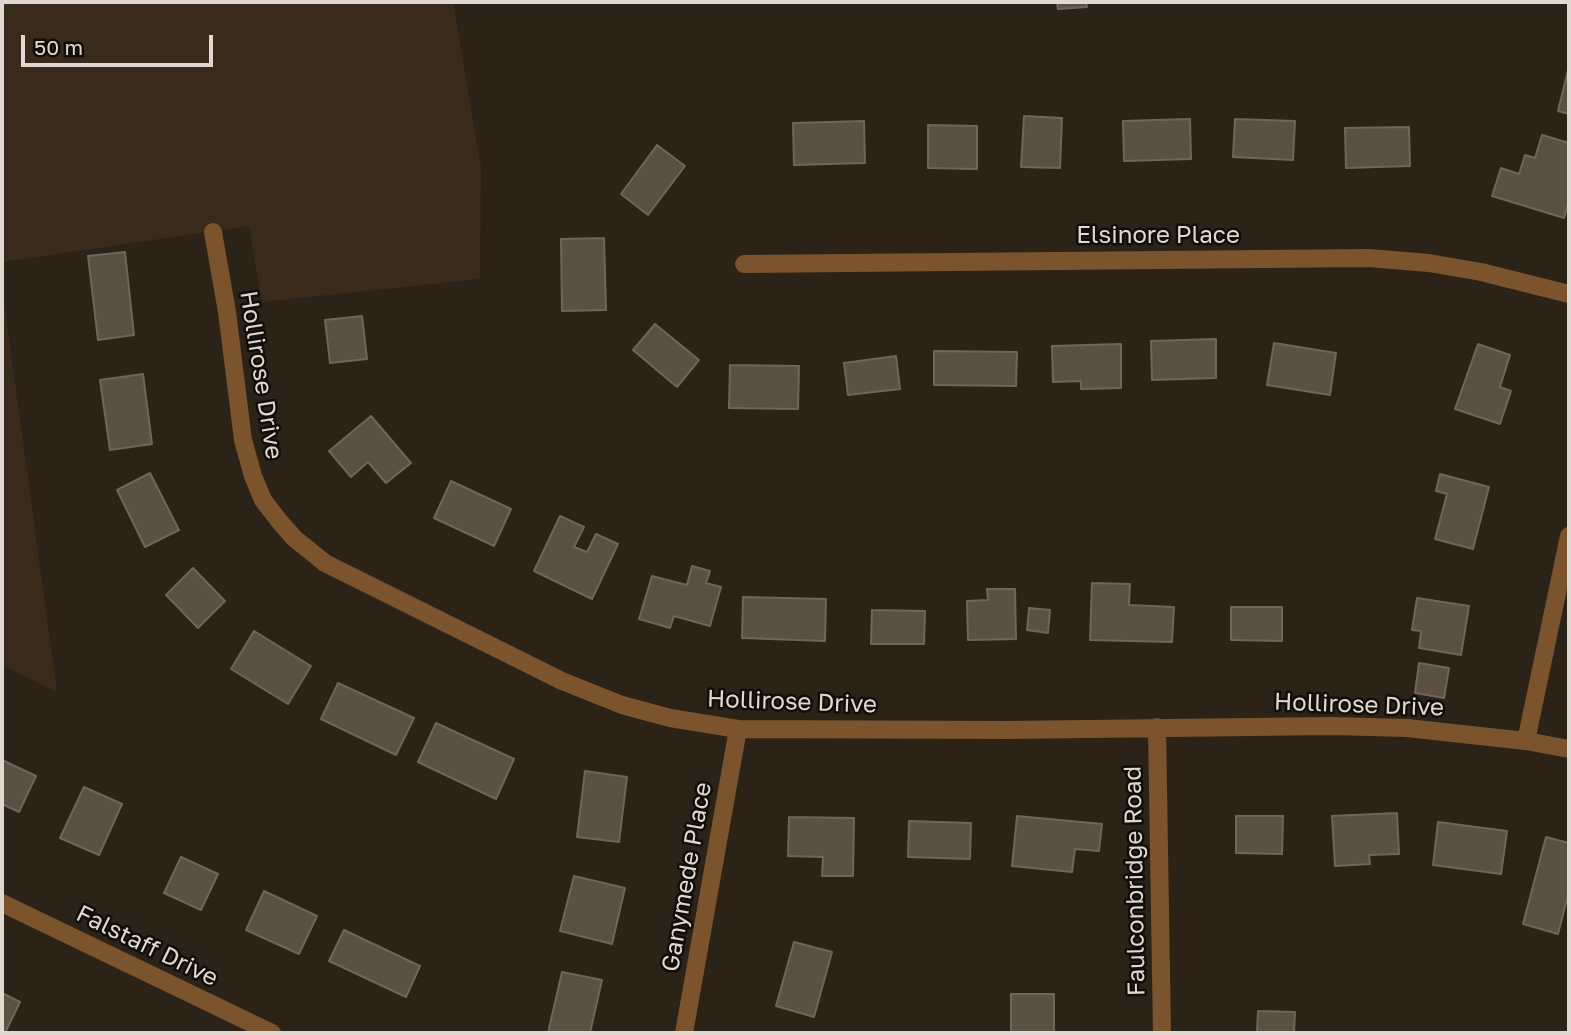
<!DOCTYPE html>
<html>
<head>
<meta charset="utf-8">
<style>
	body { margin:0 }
	#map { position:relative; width:1571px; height:1035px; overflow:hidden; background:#2c2318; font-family:"Golos Text",sans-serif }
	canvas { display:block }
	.frame { position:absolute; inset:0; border:4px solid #e0d9d2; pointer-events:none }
	.scale { position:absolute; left:21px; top:35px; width:192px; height:32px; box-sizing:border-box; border:4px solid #e0d9d2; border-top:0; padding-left:9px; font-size:21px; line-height:24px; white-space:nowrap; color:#e0d9d2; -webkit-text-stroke:5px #110d08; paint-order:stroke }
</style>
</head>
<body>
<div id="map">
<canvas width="1571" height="1035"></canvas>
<div class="frame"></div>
<div class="scale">50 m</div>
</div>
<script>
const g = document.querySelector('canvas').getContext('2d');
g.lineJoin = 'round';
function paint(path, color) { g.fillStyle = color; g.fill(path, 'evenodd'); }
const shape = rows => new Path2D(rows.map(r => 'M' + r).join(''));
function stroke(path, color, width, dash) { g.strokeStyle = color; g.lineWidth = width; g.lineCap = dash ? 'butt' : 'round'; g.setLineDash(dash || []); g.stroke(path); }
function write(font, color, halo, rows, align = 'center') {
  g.font = font + ' "Golos Text",sans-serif'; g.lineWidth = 5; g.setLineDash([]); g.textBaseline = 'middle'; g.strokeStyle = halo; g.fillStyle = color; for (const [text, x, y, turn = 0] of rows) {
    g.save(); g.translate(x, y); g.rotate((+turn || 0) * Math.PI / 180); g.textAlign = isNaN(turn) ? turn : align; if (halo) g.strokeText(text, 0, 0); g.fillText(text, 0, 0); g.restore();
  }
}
paint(shape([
	[2,2,453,2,481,167,480,279,262,302,249,226,2,262],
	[2,287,57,692,2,665]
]), '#392b1b');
const building = shape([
	[1057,2,1086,2,1087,7,1058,9,1057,2],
	[1569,66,1569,114,1558,111,1569,66],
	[1024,116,1062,118,1060,168,1021,167,1024,116],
	[1190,119,1191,159,1124,161,1123,121,1190,119],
	[1235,119,1295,121,1293,160,1233,157,1235,119],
	[864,121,865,163,794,165,793,123,864,121],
	[928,125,977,126,977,169,928,168,928,125],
	[1409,127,1410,166,1346,168,1345,128,1409,127],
	[1542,135,1569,143,1569,200,1564,218,1492,196,1501,168,1519,174,1525,155,1535,158,1542,135],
	[657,145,685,166,648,215,621,194,657,145],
	[604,238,606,310,562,311,561,239,604,238],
	[125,252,134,335,98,340,88,256,125,252],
	[362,316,367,359,330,363,325,320,362,316],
	[655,324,699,360,677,387,633,350,655,324],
	[1216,339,1216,378,1152,380,1151,341,1216,339],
	[1274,343,1336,353,1330,395,1267,385,1274,343],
	[1121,344,1121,388,1081,389,1081,381,1053,382,1052,346,1121,344],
	[1478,344,1510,355,1500,387,1511,391,1500,424,1455,409,1478,344],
	[934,351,1017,352,1016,386,934,385,934,351],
	[896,356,900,389,848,395,844,363,896,356],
	[730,365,799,366,798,409,729,408,730,365],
	[143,374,152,444,110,450,100,380,143,374],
	[371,416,411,463,386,483,368,462,351,477,329,451,371,416],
	[150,473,179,530,145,547,117,490,150,473],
	[1440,474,1489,487,1473,549,1435,539,1447,494,1436,491,1440,474],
	[451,481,511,509,494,546,434,518,451,481],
	[560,516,584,527,574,547,587,552,596,534,618,544,592,599,534,571,560,516],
	[692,566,710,571,706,583,721,587,710,626,674,616,670,628,639,619,652,576,687,585,692,566],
	[193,568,225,601,198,628,166,595,193,568],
	[1092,583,1130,584,1129,605,1174,607,1172,642,1090,640,1092,583],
	[987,589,1015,589,1016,639,968,640,967,601,988,600,987,589],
	[743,597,826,599,825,641,742,638,743,597],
	[1417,598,1469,606,1461,655,1419,648,1421,631,1412,630,1417,598],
	[1231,607,1282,607,1282,641,1231,640,1231,607],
	[1029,608,1050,610,1048,633,1027,630,1029,608],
	[872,610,925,611,924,644,871,644,872,610],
	[254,631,311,666,288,704,231,669,254,631],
	[1419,663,1449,668,1444,698,1415,693,1419,663],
	[338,683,414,718,396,755,321,719,338,683],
	[436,723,514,759,496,799,418,762,436,723],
	[2,760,36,776,19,812,2,804,2,760],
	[585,771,627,777,619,842,577,837,585,771],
	[84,787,122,804,99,855,60,838,84,787],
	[1397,813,1399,854,1369,855,1370,864,1335,866,1332,816,1397,813],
	[1017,816,1102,824,1099,851,1075,849,1072,872,1012,866,1017,816],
	[1236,816,1283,816,1282,854,1236,853,1236,816],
	[789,817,854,818,853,876,822,876,823,857,788,856,789,817],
	[909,821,971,823,970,859,908,857,909,821],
	[1438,822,1507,831,1501,874,1433,865,1438,822],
	[1546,837,1569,843,1569,891,1558,934,1523,924,1546,837],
	[181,857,218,874,201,910,164,893,181,857],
	[574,876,625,888,612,944,560,931,574,876],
	[264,891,317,916,299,954,246,930,264,891],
	[344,930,420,966,406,997,329,961,344,930],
	[794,942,832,952,814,1017,776,1006,794,942],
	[562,972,602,980,590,1033,548,1033,562,972],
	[2,993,20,1002,5,1033,2,1033,2,993],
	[1011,994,1054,994,1054,1033,1011,1033,1011,994],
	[1258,1011,1295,1012,1294,1033,1257,1033,1258,1011]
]);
paint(building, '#5b5044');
stroke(building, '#706559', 2);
stroke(shape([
	[213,232,227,312,243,440,253,476,263,500,280,522,294,538,325,563,562,681,622,705,670,718,738,729,1007,730,1332,726,1407,728,1526,741,1569,749],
	[744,264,1369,258,1429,263,1481,272,1569,294],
	[1157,727,1162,1033],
	[1526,741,1569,536],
	[2,903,272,1033],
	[684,1033,738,729]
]), '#7b542d', 18);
write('24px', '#e0d9d2', '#110d08', [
	["Elsinore Place",1158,235],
	["Hollirose Drive",261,375,81],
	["Hollirose Drive",792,702,2],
	["Hollirose Drive",1359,705,2],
	["Ganymede Place",687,877,-80],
	["Faulconbridge Road",1135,881,-91],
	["Falstaff Drive",147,946,26]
]);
</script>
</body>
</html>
